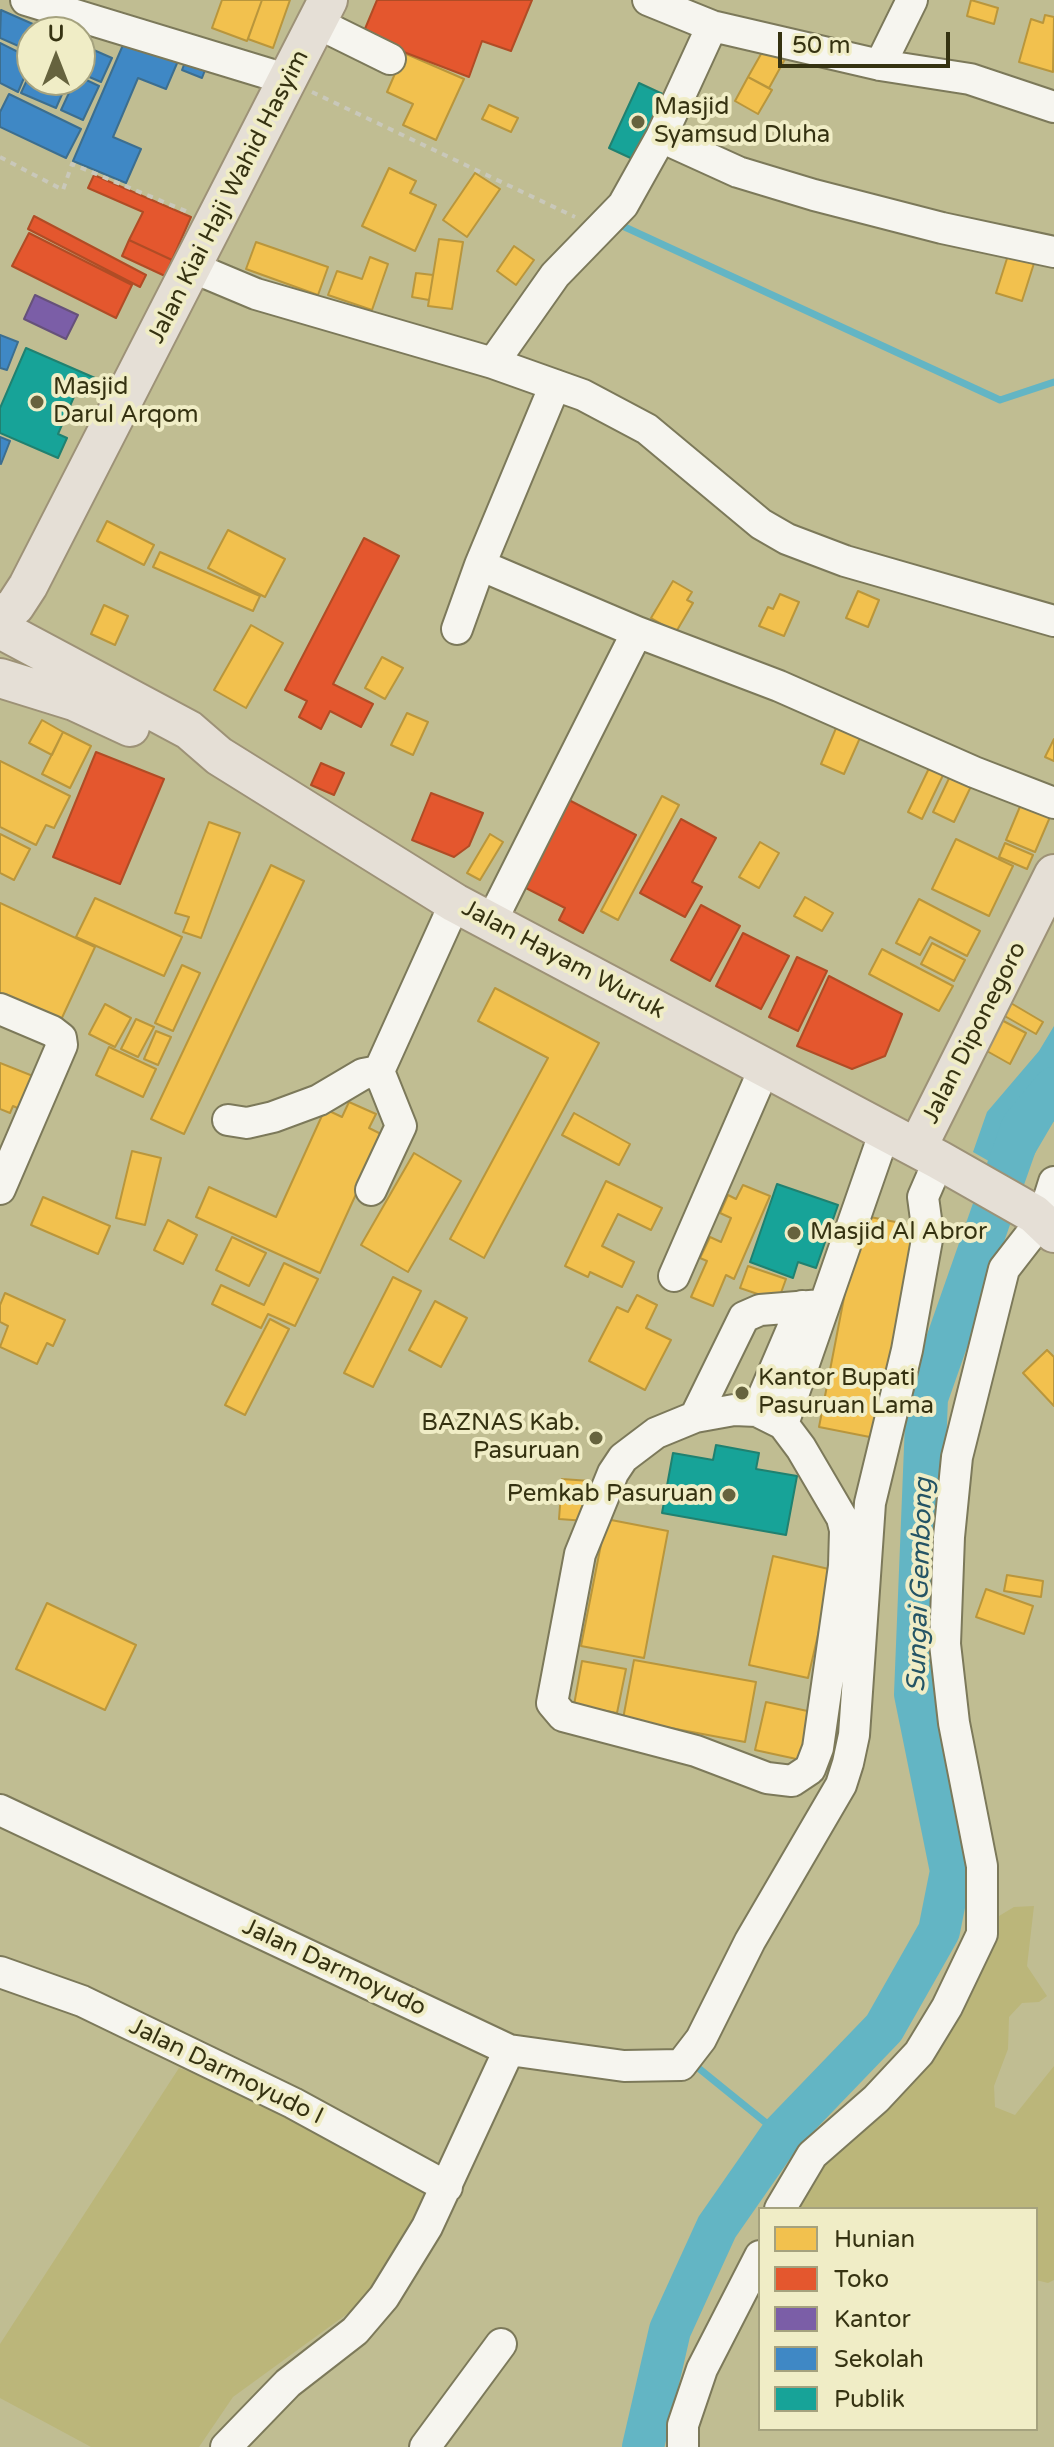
<!DOCTYPE html>
<html>
<head>
<meta charset="utf-8">
<style>
	body { margin:0 }
	#map { position:relative; width:1054px; height:2447px; overflow:hidden; background:#c0bd92; font-family:"Varela Round",sans-serif }
	canvas { display:block }
	.legend { position:absolute; left:758px; top:2207px; width:280px; height:224px; box-sizing:border-box; background:#f0edc6; border:2px solid #a5a27e; margin:0; padding:10px 14px; list-style:none; font-size:24px; color:#353211 }
	.legend li { display:flex; align-items:center; gap:16px; height:40px }
	.legend b { width:40px; border:2px solid #a5a27e }
	.north { position:absolute; left:16px; top:16px; width:80px; height:80px; box-sizing:border-box; background:#f0edc6; border:2px solid #a5a27e; border-radius:50%; rotate:0deg; font-size:22px; font-weight:700; line-height:32px; text-align:center; color:#353211 }
	.north::after { content:''; display:block; margin:auto; width:28px; height:36px; background:#66633e; clip-path:polygon(50% 0,100% 100%,50% 72%,0 100%) }
	.scale { position:absolute; left:778px; top:32px; width:172px; height:36px; box-sizing:border-box; border:4px solid #353211; border-top:0; padding-left:10px; font-size:24px; line-height:28px; white-space:nowrap; color:#353211; -webkit-text-stroke:6px #f0edc6; paint-order:stroke }
</style>
</head>
<body>
<div id="map">
<canvas width="1054" height="2447"></canvas>
<ul class="legend">
<li><b style="height:22px;background:#f2c14e"></b>Hunian</li>
<li><b style="height:22px;background:#e4572e"></b>Toko</li>
<li><b style="height:22px;background:#7b5ea7"></b>Kantor</li>
<li><b style="height:22px;background:#3f88c5"></b>Sekolah</li>
<li><b style="height:22px;background:#17a398"></b>Publik</li>
</ul>
<div class="north">U</div>
<div class="scale">50 m</div>
</div>
<script>
const g = document.querySelector('canvas').getContext('2d');
g.lineJoin = 'round';
function paint(path, color) { g.fillStyle = color; g.fill(path, 'evenodd'); }
const shape = rows => new Path2D(rows.map(r => 'M' + r).join(''));
function stroke(path, color, width, dash) { g.strokeStyle = color; g.lineWidth = width; g.lineCap = dash ? 'butt' : 'round'; g.setLineDash(dash || []); g.stroke(path); }
function write(font, color, halo, rows, align = 'center') {
  g.font = font + ' "Varela Round",sans-serif'; g.lineWidth = 8; g.setLineDash([]); g.textBaseline = 'middle'; g.strokeStyle = halo; g.fillStyle = color; for (const [text, x, y, turn = 0] of rows) {
    g.save(); g.translate(x, y); g.rotate((+turn || 0) * Math.PI / 180); g.textAlign = isNaN(turn) ? turn : align; if (halo) g.strokeText(text, 0, 0); g.fillText(text, 0, 0); g.restore();
  }
}
paint(shape([
	[1034,1906,1027,1966,1047,1996,1039,2002,1022,2003,1009,2017,1008,2049,994,2086,995,2107,1015,2115,1054,2066,1054,2280,1048,2283,1036,2280,1036,2209,796,2209,807,2180,993,1938,999,1916,1014,1907],
	[179,2068,289,2107,435,2187,423,2219,362,2303,233,2397,199,2447,91,2447,0,2398,0,2344]
]), '#bbb67a');
paint(shape([
	[1054,1026,1054,1121,1020,1179,973,1152,987,1112,1039,1051]
]), '#63b5c4');
const homes = shape([
	[222,0,262,0,247,41,212,28,222,0],
	[262,0,290,0,273,48,248,39,262,0],
	[971,0,998,8,994,24,967,16,971,0],
	[1045,15,1054,17,1053,72,1019,62,1031,19,1043,23,1045,15],
	[765,47,785,59,769,88,748,77,765,47],
	[404,53,464,79,436,140,403,125,413,104,387,92,404,53],
	[748,77,772,90,758,114,735,101,748,77],
	[489,105,518,118,511,132,482,119,489,105],
	[389,168,416,181,410,193,436,205,415,251,362,226,389,168],
	[475,173,500,189,467,237,443,220,475,173],
	[439,239,463,242,452,309,428,306,439,239],
	[256,242,328,267,318,295,246,269,256,242],
	[514,246,534,260,516,285,497,271,514,246],
	[1010,249,1036,257,1022,301,996,293,1010,249],
	[370,257,388,264,372,310,328,295,337,271,362,279,370,257],
	[416,273,433,275,429,300,412,297,416,273],
	[107,521,154,545,144,565,97,541,107,521],
	[228,530,285,559,265,597,208,568,228,530],
	[160,552,260,596,253,611,153,567,160,552],
	[673,581,692,592,687,600,693,603,676,632,651,618,673,581],
	[858,591,879,600,868,627,846,618,858,591],
	[780,594,799,602,784,636,759,626,768,607,773,609,780,594],
	[104,605,128,616,115,645,91,634,104,605],
	[251,625,283,643,246,708,214,690,251,625],
	[382,657,403,668,385,699,365,688,382,657],
	[407,713,428,722,413,755,391,745,407,713],
	[42,720,63,732,52,755,29,743,42,720],
	[839,721,863,731,844,774,821,764,839,721],
	[63,732,91,746,70,788,42,774,63,732],
	[1054,739,1054,761,1045,757,1054,739],
	[0,761,70,796,54,828,46,825,36,845,0,827,0,761],
	[932,762,946,769,922,819,908,812,932,762],
	[953,770,974,780,954,822,933,812,953,770],
	[662,796,679,805,618,920,601,911,662,796],
	[1024,797,1053,810,1035,852,1006,840,1024,797],
	[209,822,240,833,201,938,183,932,189,917,175,913,209,822],
	[0,834,30,849,14,880,0,873,0,834],
	[490,834,503,842,480,880,467,873,490,834],
	[956,839,1013,866,989,916,932,889,956,839],
	[760,842,779,853,759,888,739,877,760,842],
	[1005,843,1033,855,1027,869,999,857,1005,843],
	[271,865,304,881,184,1134,151,1119,271,865],
	[805,897,833,913,822,931,794,916,805,897],
	[95,898,182,937,164,976,76,937,95,898],
	[919,899,980,931,967,956,930,937,920,955,896,943,919,899],
	[0,903,95,947,60,1022,0,994,0,903],
	[932,943,965,960,954,981,921,964,932,943],
	[882,949,953,986,939,1011,869,974,882,949],
	[182,965,200,973,173,1031,155,1023,182,965],
	[495,988,599,1043,484,1258,450,1239,548,1058,478,1021,495,988],
	[1004,999,1043,1022,1036,1034,996,1011,1004,999],
	[105,1004,131,1018,115,1047,89,1034,105,1004],
	[994,1016,1026,1033,1010,1064,978,1046,994,1016],
	[136,1019,154,1027,138,1057,121,1049,136,1019],
	[156,1031,171,1037,158,1065,144,1059,156,1031],
	[109,1047,156,1069,143,1097,96,1075,109,1047],
	[0,1063,38,1078,24,1111,13,1106,10,1113,0,1109,0,1063],
	[349,1102,376,1114,369,1128,383,1135,320,1273,196,1217,209,1187,276,1217,325,1109,342,1117,349,1102],
	[574,1113,630,1144,619,1165,562,1135,574,1113],
	[132,1151,161,1158,145,1225,116,1218,132,1151],
	[414,1153,461,1181,408,1272,361,1245,414,1153],
	[606,1181,662,1208,651,1230,618,1214,602,1246,634,1262,622,1287,590,1272,588,1277,565,1266,606,1181],
	[743,1185,770,1196,734,1279,726,1275,713,1306,691,1297,707,1261,700,1258,710,1237,721,1242,731,1218,720,1213,728,1195,736,1199,743,1185],
	[43,1197,110,1226,98,1254,31,1225,43,1197],
	[860,1215,926,1228,885,1440,819,1427,860,1215],
	[168,1220,197,1235,183,1264,154,1250,168,1220],
	[232,1237,266,1253,249,1286,216,1270,232,1237],
	[284,1263,318,1279,295,1326,268,1314,261,1328,212,1304,221,1285,264,1305,284,1263],
	[748,1266,786,1279,778,1301,740,1288,748,1266],
	[393,1277,421,1291,373,1387,344,1373,393,1277],
	[5,1293,65,1320,53,1346,47,1343,37,1364,0,1347,8,1326,0,1322,0,1305,5,1293],
	[637,1295,657,1305,646,1328,671,1340,645,1390,589,1361,617,1307,628,1312,637,1295],
	[435,1301,467,1318,441,1367,409,1350,435,1301],
	[270,1319,289,1329,245,1415,225,1405,270,1319],
	[1047,1350,1054,1357,1054,1406,1023,1373,1047,1350],
	[562,1479,590,1481,586,1521,559,1519,562,1479],
	[606,1519,668,1531,644,1658,581,1646,606,1519],
	[773,1556,833,1570,808,1678,749,1665,773,1556],
	[1007,1575,1043,1581,1041,1597,1004,1591,1007,1575],
	[986,1589,1033,1606,1024,1634,976,1617,986,1589],
	[47,1603,136,1645,105,1710,16,1669,47,1603],
	[634,1660,756,1682,745,1742,623,1719,634,1660],
	[582,1661,626,1669,617,1713,574,1705,582,1661],
	[766,1702,812,1712,801,1760,755,1750,766,1702]
]);
paint(homes, '#f2c14e');
stroke(homes, '#b9963c', 2);
const shops = shape([
	[377,0,532,0,511,51,482,41,469,77,362,36,377,0],
	[94,175,191,217,172,260,129,240,143,212,88,188,94,175],
	[34,216,146,275,140,287,28,229,34,216],
	[29,233,132,285,116,318,12,266,29,233],
	[129,240,172,260,165,276,122,256,129,240],
	[364,538,399,556,333,684,373,704,361,727,330,711,321,729,299,717,307,701,285,690,364,538],
	[96,752,164,779,120,884,53,857,96,752],
	[321,763,344,773,334,795,311,785,321,763],
	[431,793,483,813,469,846,454,857,412,840,431,793],
	[567,799,636,835,583,933,559,920,565,908,522,886,567,799],
	[681,819,716,838,692,882,702,887,685,917,640,893,681,819],
	[701,905,740,926,710,981,671,960,701,905],
	[743,933,789,956,761,1009,716,986,743,933],
	[797,957,827,971,798,1031,769,1017,797,957],
	[829,976,902,1014,885,1056,852,1069,797,1046,829,976]
]);
paint(shops, '#e4572e');
stroke(shops, '#b04c25', 2);
const offices = shape([
	[35,295,78,315,66,339,24,319,35,295]
]);
paint(offices, '#7b5ea7');
stroke(offices, '#66517a', 2);
const schools = shape([
	[1,10,51,32,32,32,32,52,0,38,1,10],
	[126,38,178,61,166,89,138,78,113,137,141,149,126,183,73,161,126,38],
	[0,43,32,59,18,92,0,83,0,43],
	[80,44,112,58,101,82,80,73,80,44],
	[187,57,207,65,202,78,182,70,187,57],
	[32,69,32,80,67,83,56,108,21,93,32,69],
	[80,77,99,86,83,120,61,110,75,80,80,77],
	[9,94,81,129,66,158,0,127,0,112,9,94],
	[0,335,18,342,7,370,0,368,0,335],
	[0,437,10,441,1,464,0,463,0,437]
]);
paint(schools, '#3f88c5');
stroke(schools, '#3c6e8f', 2);
const public = shape([
	[639,83,667,96,637,161,609,148,639,83],
	[26,348,95,378,86,397,76,392,58,434,67,438,58,458,0,433,0,408,26,348],
	[777,1184,838,1205,816,1268,798,1262,793,1278,750,1262,777,1184],
	[716,1445,759,1453,756,1469,797,1476,786,1535,662,1513,673,1453,713,1460,716,1445]
]);
paint(public, '#17a398');
stroke(public, '#208170', 2);
stroke(shape([
	[616,223,1000,400,1054,382],
	[691,2062,781,2135]
]), '#63b5c4', 7);
stroke(shape([
	[643,2447,670,2330,717,2227,781,2135,884,2028,939,1931,951,1871,915,1694,927,1398,1022,1127,1054,1088]
]), '#63b5c4', 42);
const minor = shape([
	[26,0,289,80],
	[648,0,712,26,880,65,970,79,1054,107],
	[317,23,390,59],
	[880,65,912,0],
	[661,137,738,172,814,195,942,228,1054,252],
	[194,268,256,294,493,363,583,395,647,429,761,524,787,539,845,561,1054,621],
	[493,363,555,275,623,205,661,137,712,26],
	[480,565,555,385],
	[457,629,480,565,637,632],
	[491,922,637,632,779,686,974,772,1054,803],
	[0,1009,52,1031,61,1038,62,1045,0,1189],
	[228,1120,247,1123,273,1117,319,1100,363,1074,379,1071,455,903],
	[371,1190,401,1126,379,1071],
	[674,1276,765,1067],
	[734,1410,757,1411,783,1424,801,1448,842,1518,845,1530,844,1566,818,1748,810,1769,792,1781,767,1778,696,1751,563,1716,552,1703,580,1554,613,1473,623,1458,656,1433,695,1417,734,1410],
	[757,1411,802,1306],
	[695,1417,744,1317,760,1310,822,1305],
	[783,1424,885,1131],
	[0,1810,509,2050,624,2066,681,2065,701,2039,750,1941,841,1785,848,1763,854,1735,870,1503,907,1350,928,1234,923,1197,939,1160],
	[0,1972,82,2001,293,2103,447,2187],
	[780,2209,812,2155,876,2099,919,2053,947,2007,982,1934,982,1866,954,1723,945,1644,949,1537,957,1457,1004,1269,1042,1220,1054,1182],
	[226,2447,288,2383,355,2331,384,2297,427,2227,509,2050],
	[425,2447,501,2344],
	[683,2447,683,2425,702,2369,760,2256]
]);
const major = shape([
	[0,617,15,606,28,586,328,0],
	[0,629,189,730,219,756,455,903,939,1160,1034,1214,1054,1233],
	[0,678,74,701,130,727],
	[917,1148,1054,874]
]);
stroke(minor, '#7c795a', 34);
stroke(major, '#9d9277', 42);
stroke(shape([
	[312,92,575,217],
	[0,157,63,190,72,164,188,212]
]), '#c9c8ba', 4, [6, 6]);
stroke(minor, '#f6f5ef', 30);
stroke(major, '#e5dfd6', 38);
for (const [x, y, r, color] of [
	[638,122,8,"#66633e"],
	[37,402,8,"#66633e"],
	[794,1233,8,"#66633e"],
	[742,1393,8,"#66633e"],
	[596,1438,8,"#66633e"],
	[729,1495,8,"#66633e"]
]) { const dot = new Path2D(); dot.arc(x, y, r, 0, 2 * Math.PI); g.fillStyle = color; g.fill(dot); stroke(dot, '#f0edc6', 3); }
write('24px', '#353211', '#f0edc6', [
	["Masjid",654,108],
	["Syamsud Dluha",654,136],
	["Masjid",53,388],
	["Darul Arqom",53,416],
	["Masjid Al Abror",810,1233],
	["Kantor Bupati",758,1379],
	["Pasuruan Lama",758,1407],
	["BAZNAS Kab.",580,1424,"right"],
	["Pasuruan",580,1452,"right"],
	["Pemkab Pasuruan",713,1495,"right"]
], 'left');
write('24px', '#353211', '#f0edc6', [
	["Jalan Kiai Haji Wahid Hasyim",229,197,-63],
	["Jalan Hayam Wuruk",563,960,28],
	["Jalan Diponegoro",975,1033,-63],
	["Jalan Darmoyudo",334,1968,25],
	["Jalan Darmoyudo I",226,2072,26]
]);
write('italic 26px', '#245465', '#f0edc6', [
	["Sungai Gembong",921,1585,-88]
]);
</script>
</body>
</html>
